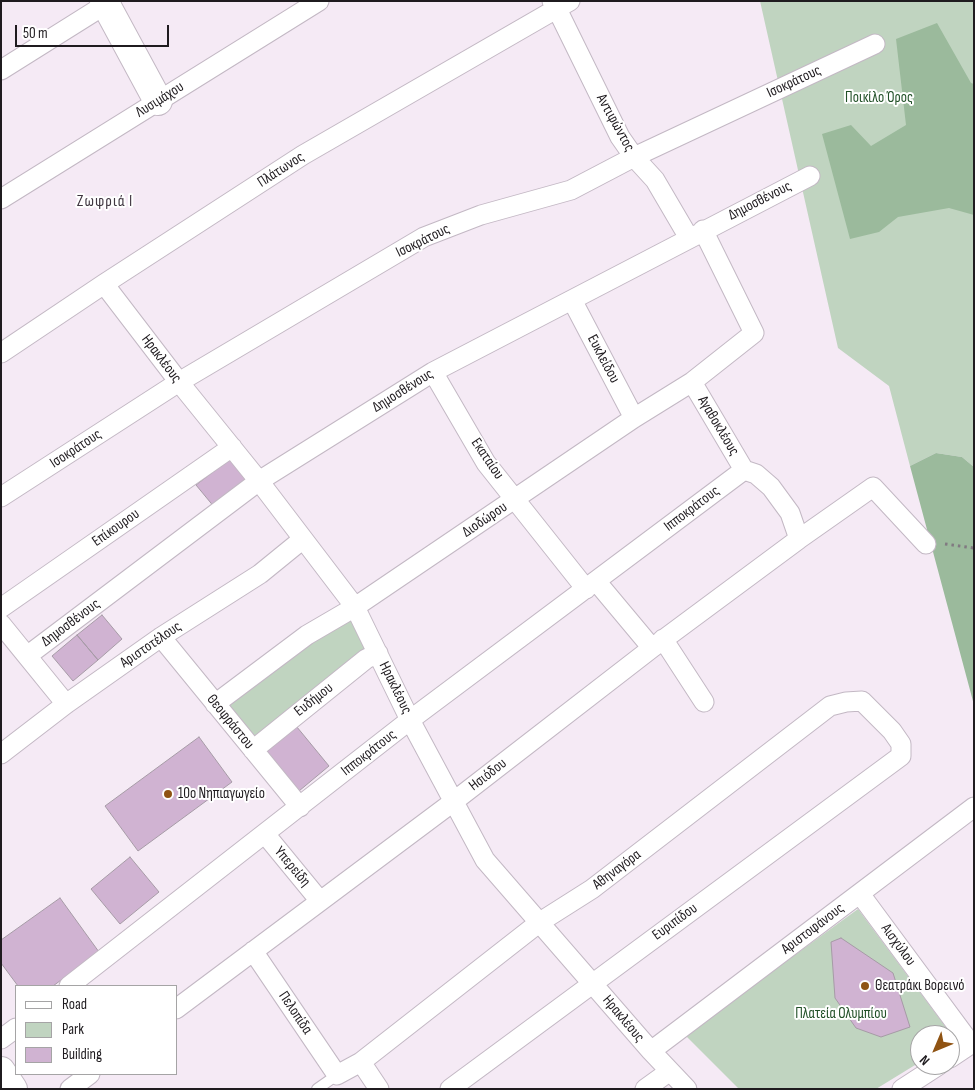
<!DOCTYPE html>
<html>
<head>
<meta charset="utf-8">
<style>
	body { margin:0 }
	#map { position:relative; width:975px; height:1090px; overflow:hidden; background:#f5eaf5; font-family:"Sofia Sans Condensed",sans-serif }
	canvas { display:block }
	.frame { position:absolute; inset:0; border:2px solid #1f1b1f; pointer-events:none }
	.legend { position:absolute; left:15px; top:985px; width:162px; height:90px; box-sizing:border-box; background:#fff; border:1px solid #a5a4a5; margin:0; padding:6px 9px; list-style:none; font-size:15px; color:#1f1b1f }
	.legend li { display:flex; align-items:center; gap:10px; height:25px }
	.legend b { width:25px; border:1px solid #a5a4a5 }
	.north { position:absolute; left:910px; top:1025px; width:50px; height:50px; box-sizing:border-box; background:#fff; border:1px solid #a5a4a5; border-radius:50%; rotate:225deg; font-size:14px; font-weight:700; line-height:20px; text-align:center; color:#1f1b1f }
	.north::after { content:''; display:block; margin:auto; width:18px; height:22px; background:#8f5313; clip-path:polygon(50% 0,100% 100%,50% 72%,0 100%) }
	.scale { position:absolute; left:15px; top:25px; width:154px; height:22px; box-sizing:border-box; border:2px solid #1f1b1f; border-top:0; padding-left:6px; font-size:15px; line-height:18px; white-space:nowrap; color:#1f1b1f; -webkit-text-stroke:4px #fff; paint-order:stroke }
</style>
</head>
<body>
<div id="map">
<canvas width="975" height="1090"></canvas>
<div class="frame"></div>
<ul class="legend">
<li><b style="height:6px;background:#fff"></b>Road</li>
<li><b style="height:14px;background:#c0d4c0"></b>Park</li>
<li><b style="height:14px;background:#d0b3d2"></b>Building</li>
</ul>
<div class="north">N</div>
<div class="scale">50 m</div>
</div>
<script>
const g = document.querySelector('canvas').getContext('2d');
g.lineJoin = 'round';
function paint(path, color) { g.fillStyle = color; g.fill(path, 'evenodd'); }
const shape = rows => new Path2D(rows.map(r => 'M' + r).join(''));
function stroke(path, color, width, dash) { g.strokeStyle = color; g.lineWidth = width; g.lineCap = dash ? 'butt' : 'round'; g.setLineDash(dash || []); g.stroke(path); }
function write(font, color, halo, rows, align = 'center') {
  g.font = font + ' "Sofia Sans Condensed",sans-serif'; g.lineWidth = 4; g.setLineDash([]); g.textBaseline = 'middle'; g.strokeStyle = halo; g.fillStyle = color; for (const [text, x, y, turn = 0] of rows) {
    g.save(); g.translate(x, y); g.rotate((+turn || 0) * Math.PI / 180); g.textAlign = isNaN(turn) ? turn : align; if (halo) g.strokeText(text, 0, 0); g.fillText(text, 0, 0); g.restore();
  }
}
paint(shape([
	[760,1,974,1,974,467,962,457,936,453,910,466,889,386,838,348],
	[355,607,378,653,253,750,215,704],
	[858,909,948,1030,946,1035,920,1035,920,1062,876,1089,739,1089,685,1035]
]), '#c0d4c0');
paint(shape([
	[937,23,971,83,974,84,974,215,949,208,898,217,879,232,850,239,822,134,851,125,871,146,906,125,896,39],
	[936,453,962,457,974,467,974,705,910,466]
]), '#9bba9c');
const building = shape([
	[231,458,249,481,215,508,196,485,231,458],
	[102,615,122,639,98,660,77,635,102,615],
	[77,635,98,660,73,681,52,656,77,635],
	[292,721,329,766,293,796,256,751,292,721],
	[199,737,232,782,138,851,105,806,199,737],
	[130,857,159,892,120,924,91,889,130,857],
	[60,898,99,952,53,986,18,986,1,963,1,940,60,898],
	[841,938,893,973,910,1027,881,1037,856,1028,835,998,831,942,841,938]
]);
paint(building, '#d0b3d2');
stroke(building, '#a69ba6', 1);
const lane = shape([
	[317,1089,337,1075]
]);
const street = shape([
	[552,1,557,9,620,137,634,157,655,180,689,238],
	[1,70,111,1],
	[1,199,319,1],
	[104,284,179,382,259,481,355,607,410,720,485,860,651,1051,687,1089],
	[572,300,634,418],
	[1,353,104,284,303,155,570,1],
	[433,372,486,463,586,589],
	[692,382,744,470],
	[744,470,756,474,771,487,790,513,799,539],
	[1,497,179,382,424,237,481,215,571,190,634,157,875,44],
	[596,581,652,648],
	[1,608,232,447],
	[1,624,66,704],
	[161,637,300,807],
	[663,639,704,702],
	[27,656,259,481,433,372,810,176],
	[215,704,307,635,355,607,634,418,692,382,754,333,703,230],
	[253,750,366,659,378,653],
	[1,754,66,704,161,637,260,574,303,539],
	[265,834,320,901],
	[860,894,971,1044],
	[253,951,337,1075,361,1062,540,922,592,889,830,706,846,702,862,701,892,731,901,744,901,756,450,1089],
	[69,986,410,720,744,470],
	[176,1009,453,802,652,648,799,539,873,487,926,544],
	[1,1039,16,1028],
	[651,1051,974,807],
	[950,1058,974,1042],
	[361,1062,379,1089],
	[70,1089,90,1074],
	[645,1089,670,1071],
	[902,1089,939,1065]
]);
const secondary = shape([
	[104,1,158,101],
	[1,1071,13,1089]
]);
stroke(lane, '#c3b8c4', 12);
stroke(street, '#c3b8c4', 21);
stroke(secondary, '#c3b8c4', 30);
stroke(shape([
	[945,544,974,548]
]), '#817a81', 3, [2.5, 4]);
stroke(lane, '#fff', 10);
stroke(street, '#fff', 19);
stroke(secondary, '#fff', 28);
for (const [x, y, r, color] of [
	[168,794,5,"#8f5313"],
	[865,986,5,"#8f5313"]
]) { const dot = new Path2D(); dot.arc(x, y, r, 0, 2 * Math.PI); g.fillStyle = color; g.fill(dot); stroke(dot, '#fff', 2); }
write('15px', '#1f1b1f', '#fff', [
	["Ισοκράτους",794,82,-25],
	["Λυσιμάχου",160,100,-32],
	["Αντιφώντος",615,123,61],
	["Πλάτωνος",281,170,-33],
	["Δημοσθένους",760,201,-27],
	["Ισοκράτους",423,241,-26],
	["Ηρακλέους",161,359,53],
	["Ευκλείδου",603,359,62],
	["Δημοσθένους",403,391,-32],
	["Αγαθοκλέους",718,426,59],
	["Ισοκράτους",76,449,-33],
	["Εκαταίου",487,459,56],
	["Ιπποκράτους",692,509,-37],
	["Διοδώρου",485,520,-34],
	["Επίκουρου",116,528,-35],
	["Δημοσθένους",71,623,-37],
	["Αριστοτέλους",151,645,-34],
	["Ηρακλέους",395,688,64],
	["Ευδήμου",314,700,-38],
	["Θεοφράστου",230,722,51],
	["Ιπποκράτους",369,753,-38],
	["Ησιόδου",488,775,-38],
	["Υπερείδη",292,867,50],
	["Αθηναγόρα",617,870,-37],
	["Ευριπίδου",675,922,-36],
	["Αριστοφάνους",813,929,-37],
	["Αισχύλου",898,945,54],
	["Πελοπίδα",295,1013,56],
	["Ηρακλέους",623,1019,50]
]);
write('15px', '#215027', '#fff', [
	["Ποικίλο Όρος",879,98],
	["Πλατεία Ολυμπίου",841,1014]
]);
write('15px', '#1f1b1f', '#fff', [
	["10ο Νηπιαγωγείο",178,794],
	["Θεατράκι Βορεινό",875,986]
], 'left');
g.letterSpacing = '1px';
write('16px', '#3f3640', '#fff', [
	["Ζωφριά Ι",105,202]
]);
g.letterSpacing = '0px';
</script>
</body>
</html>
